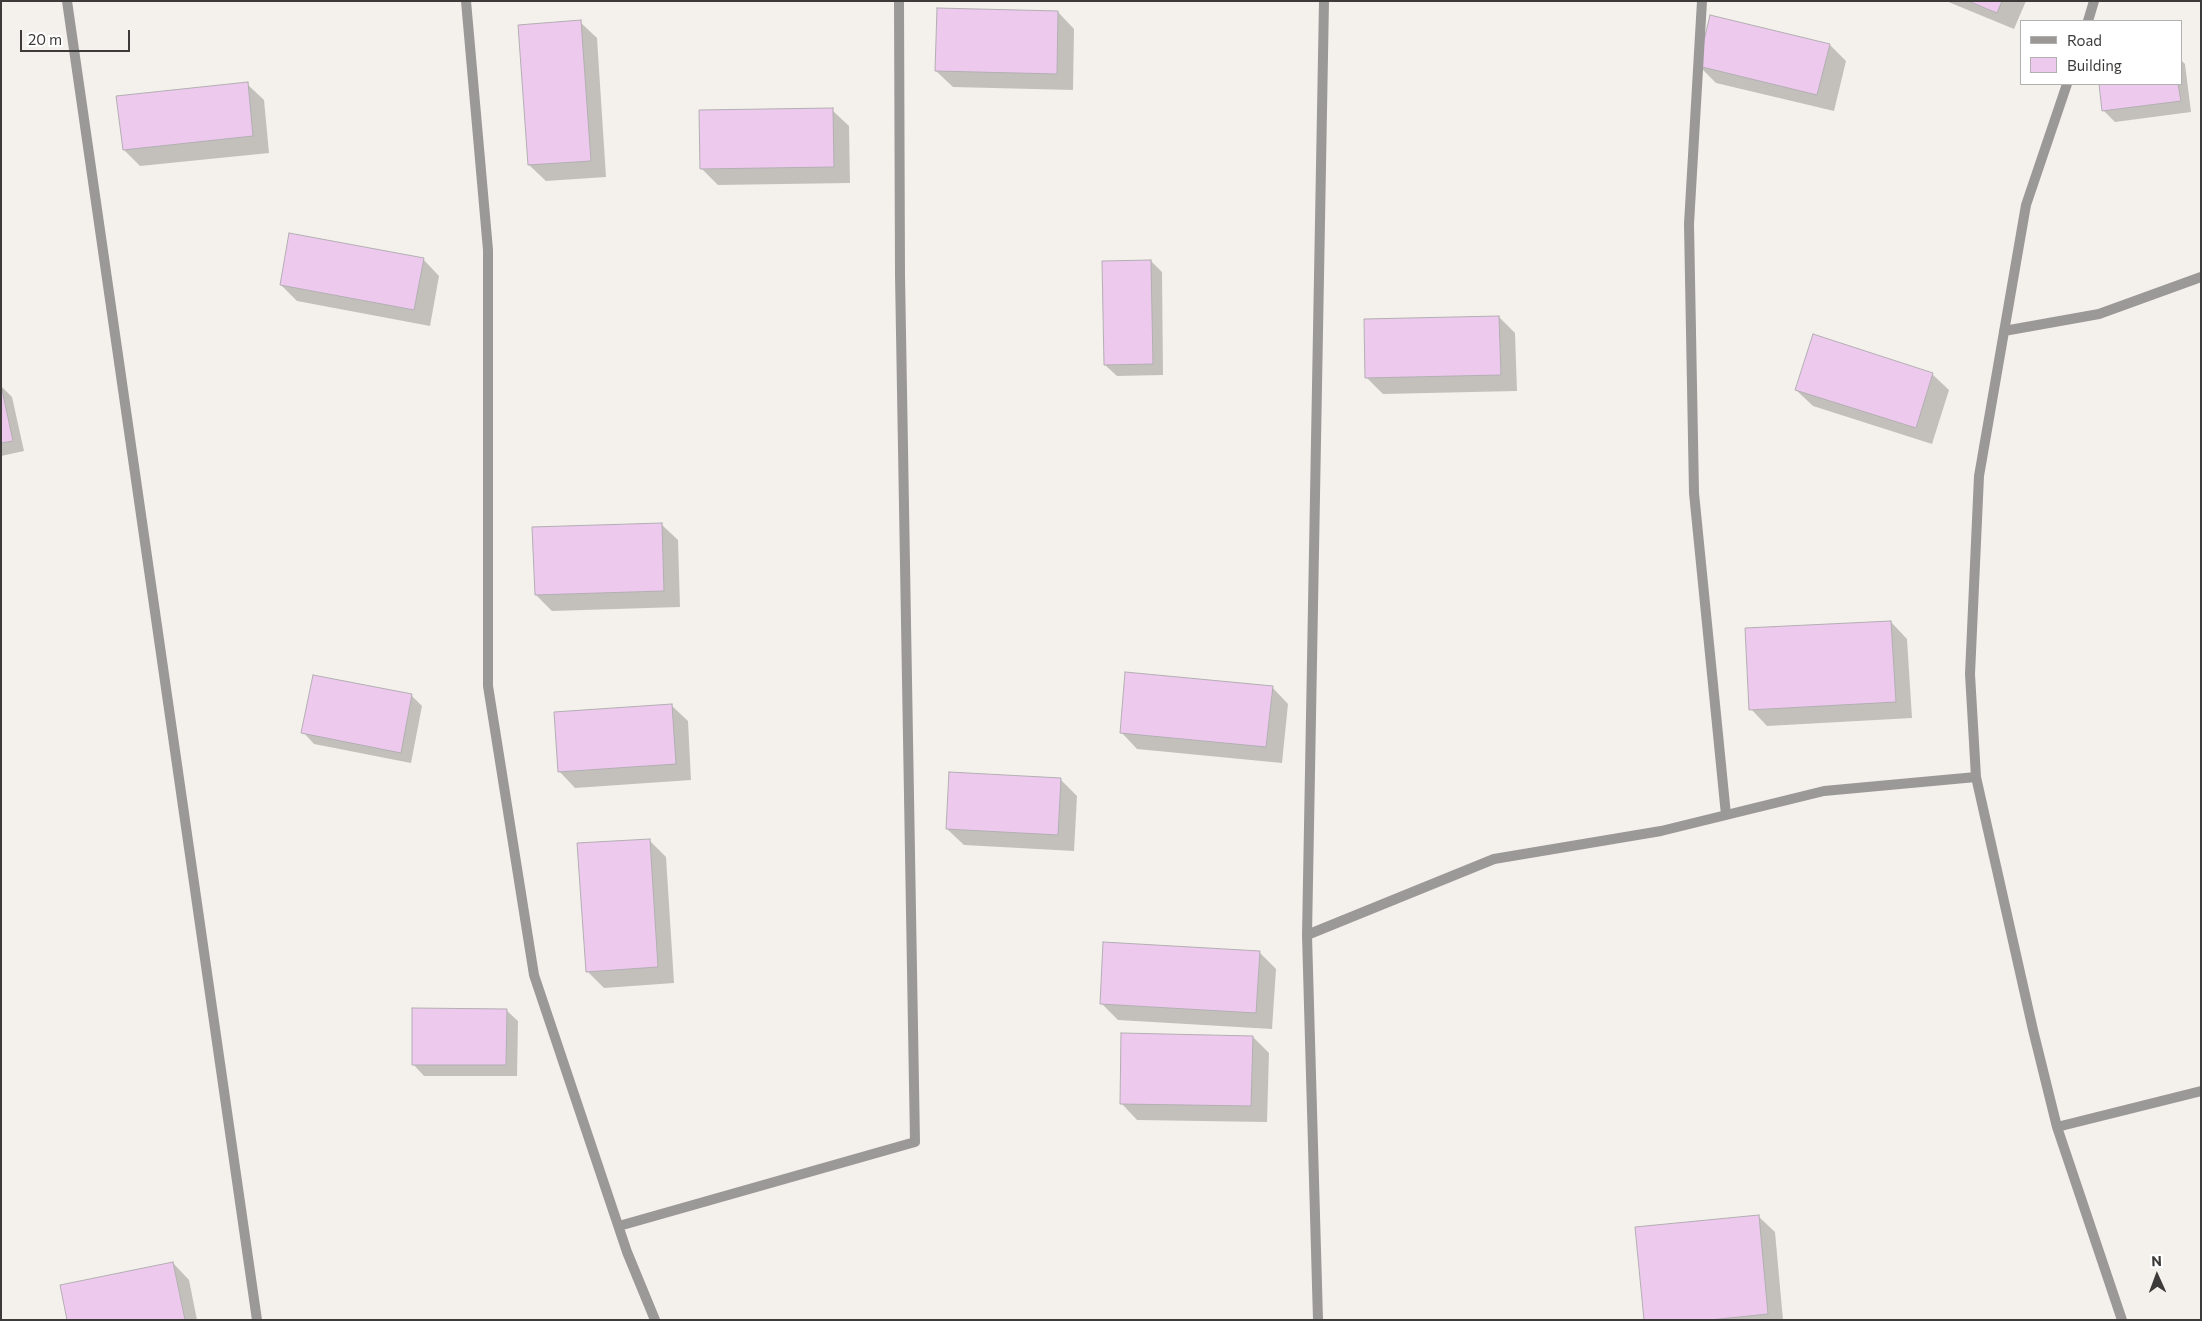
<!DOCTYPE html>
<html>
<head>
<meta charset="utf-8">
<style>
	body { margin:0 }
	#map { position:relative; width:2202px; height:1321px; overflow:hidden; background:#f4f1ec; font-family:Commissioner,sans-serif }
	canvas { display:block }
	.frame { position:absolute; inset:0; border:2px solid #3d3b3a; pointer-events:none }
	.legend { position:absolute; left:2020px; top:20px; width:162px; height:65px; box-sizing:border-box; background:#fff; border:1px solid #b1b1b0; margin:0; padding:6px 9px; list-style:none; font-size:15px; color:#3d3b3a }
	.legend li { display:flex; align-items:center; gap:10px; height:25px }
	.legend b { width:25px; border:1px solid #b1b1b0 }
	.north { position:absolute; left:2132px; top:1251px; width:50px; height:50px; -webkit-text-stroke:4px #fff; paint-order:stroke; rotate:358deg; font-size:14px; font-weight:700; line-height:20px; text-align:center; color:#3d3b3a }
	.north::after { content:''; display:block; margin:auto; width:18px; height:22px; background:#3d3b3a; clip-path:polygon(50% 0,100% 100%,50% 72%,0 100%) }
	.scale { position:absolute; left:20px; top:30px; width:110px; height:22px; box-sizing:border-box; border:2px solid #3d3b3a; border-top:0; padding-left:6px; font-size:15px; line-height:18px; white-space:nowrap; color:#3d3b3a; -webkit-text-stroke:4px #fff; paint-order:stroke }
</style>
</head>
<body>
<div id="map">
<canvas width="2202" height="1321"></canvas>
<div class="frame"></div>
<ul class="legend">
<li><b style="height:6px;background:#9b9898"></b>Road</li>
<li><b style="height:14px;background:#edc9ed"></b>Building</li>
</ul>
<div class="north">N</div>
<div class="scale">20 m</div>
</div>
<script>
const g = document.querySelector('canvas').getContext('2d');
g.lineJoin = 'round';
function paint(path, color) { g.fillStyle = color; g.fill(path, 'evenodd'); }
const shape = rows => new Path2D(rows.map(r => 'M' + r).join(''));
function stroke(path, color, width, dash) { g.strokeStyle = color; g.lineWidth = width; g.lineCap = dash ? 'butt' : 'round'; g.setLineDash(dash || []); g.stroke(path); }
paint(shape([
	[1946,1,2026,1,2014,29],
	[1058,12,1074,29,1073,90,953,87,936,71],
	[580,22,597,38,606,177,546,181,529,165],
	[1830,45,1846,61,1834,111,1716,83,1699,66],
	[2181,60,2185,64,2191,112,2115,122,2104,111,2100,84,2181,84],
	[247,84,264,100,269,153,140,166,124,150],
	[832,110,849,126,850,183,718,185,701,168],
	[423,259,439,276,430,326,297,301,281,285],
	[1151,261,1162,272,1163,375,1117,376,1105,365],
	[1499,317,1515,333,1517,391,1383,394,1367,378],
	[1932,374,1949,390,1932,444,1813,406,1796,390],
	[1,386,12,397,24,451,1,456],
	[661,524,678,540,680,607,552,611,536,595],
	[1891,622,1907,639,1912,718,1767,726,1751,709],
	[1272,687,1288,704,1282,763,1137,749,1121,732],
	[411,695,422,706,411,763,314,744,303,732],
	[671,705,688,721,691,780,575,788,559,771],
	[1060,779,1077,796,1074,851,964,845,947,829],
	[649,840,666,857,674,983,604,988,587,971],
	[1259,952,1276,969,1272,1029,1118,1020,1101,1003],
	[506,1010,518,1021,517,1076,424,1076,413,1064],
	[1253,1037,1269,1053,1267,1122,1137,1120,1121,1103],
	[1758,1216,1775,1232,1783,1320,1646,1320],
	[173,1263,189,1280,197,1320,68,1320]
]), '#0003');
const building = shape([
	[1968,1,2002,1,1997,13,1968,1],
	[937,8,1058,11,1057,74,935,71,937,8],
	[1710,15,1830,44,1817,95,1698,66,1710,15],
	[581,20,591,161,528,165,518,25,581,20],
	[248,82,253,136,123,150,116,96,248,82],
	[2099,84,2178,84,2181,101,2102,111,2099,84],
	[833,108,834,167,700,169,699,110,833,108],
	[289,233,424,258,414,310,280,285,289,233],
	[1151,260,1153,364,1104,365,1102,261,1151,260],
	[1499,316,1501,375,1365,378,1364,319,1499,316],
	[1813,334,1933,373,1916,428,1795,390,1813,334],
	[1,385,13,441,1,443,1,385],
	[662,523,664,591,535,595,532,527,662,523],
	[1891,621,1896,702,1749,710,1745,628,1891,621],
	[1125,672,1273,686,1266,747,1120,733,1125,672],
	[313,675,412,694,401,753,301,733,313,675],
	[672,704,676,764,558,772,554,712,672,704],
	[949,772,1061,778,1058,835,946,829,949,772],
	[650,839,658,967,586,972,577,843,650,839],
	[1103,942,1260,951,1256,1013,1100,1004,1103,942],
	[412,1008,507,1009,506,1065,412,1065,412,1008],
	[1121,1033,1253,1036,1251,1106,1120,1104,1121,1033],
	[1759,1215,1768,1314,1710,1320,1644,1320,1635,1227,1759,1215],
	[173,1262,185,1320,67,1320,60,1285,173,1262]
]);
paint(building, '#edc9ed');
stroke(building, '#b2aeb2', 1);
stroke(shape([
	[67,1,257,1320],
	[466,1,488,250,488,686,534,975,627,1252,655,1320],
	[1702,1,1689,224,1694,493,1726,815],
	[2088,21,2094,1],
	[2067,84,2026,205,1979,476,1970,674,1976,777,2033,1030,2057,1127,2122,1320],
	[2004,331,2099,314,2201,277],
	[1307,935,1494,859,1661,831,1824,791,1976,777],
	[2057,1127,2201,1091],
	[619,1226,915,1142,900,275,899,1],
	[1318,1320,1307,935,1324,1]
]), '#9b9898', 10);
</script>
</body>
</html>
